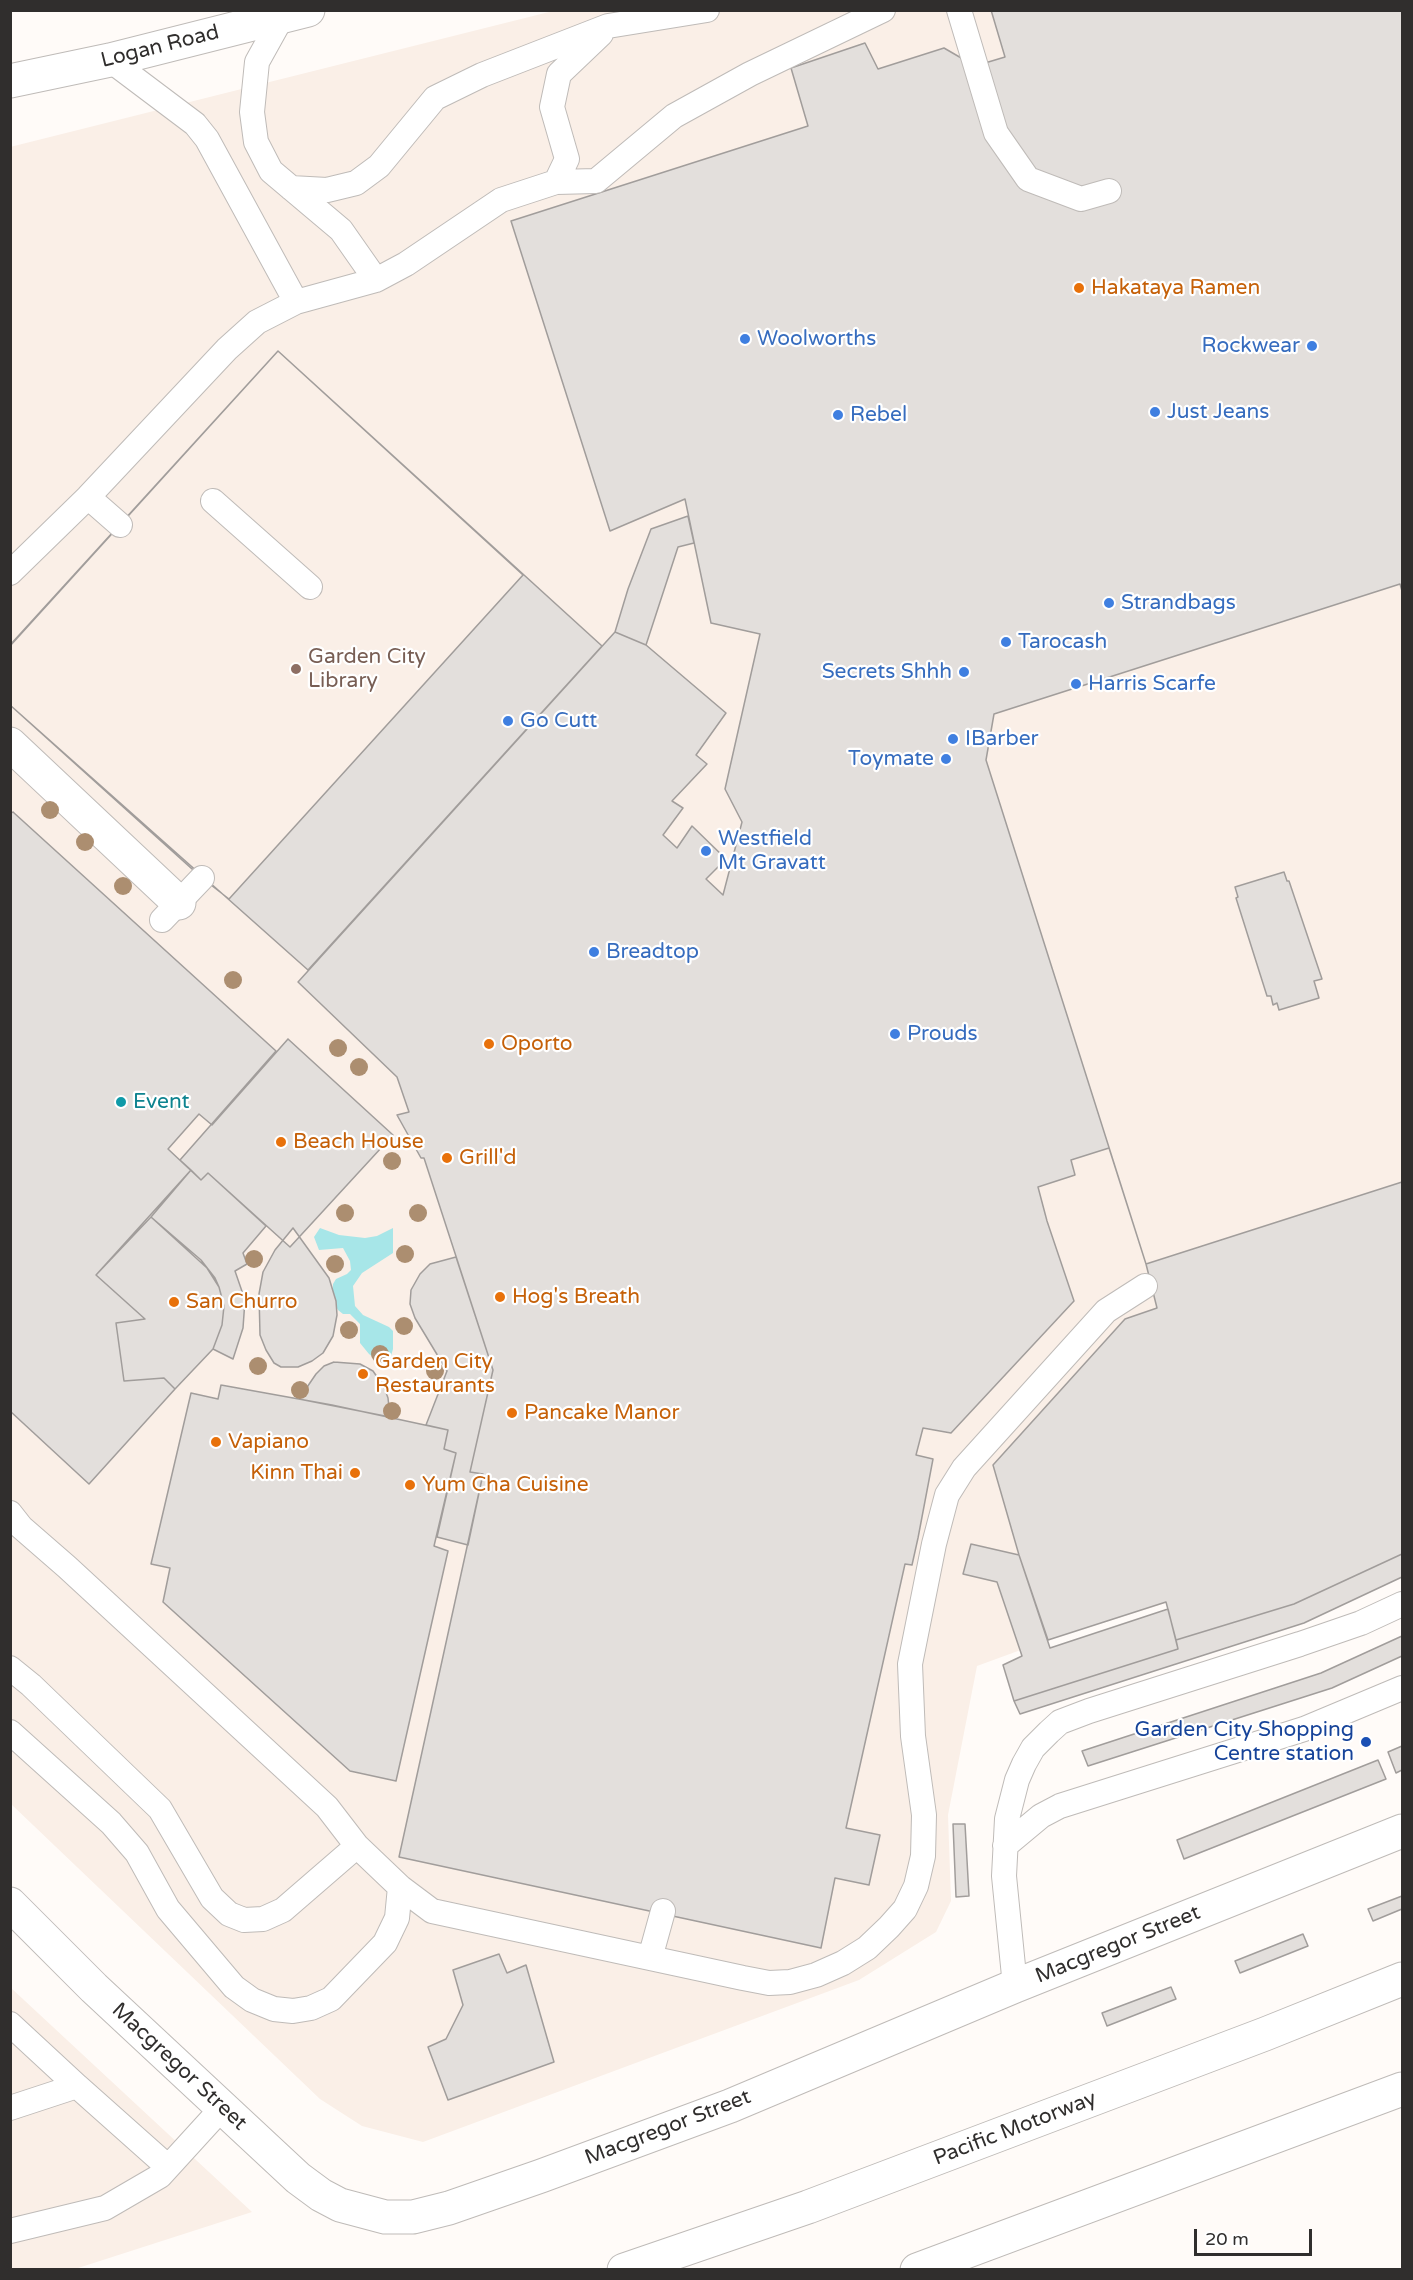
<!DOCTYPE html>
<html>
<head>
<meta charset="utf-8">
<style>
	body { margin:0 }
	#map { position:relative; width:1413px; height:2280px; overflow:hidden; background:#fffbf8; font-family:"Varela Round",sans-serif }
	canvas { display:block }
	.frame { position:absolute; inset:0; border:12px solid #302e2d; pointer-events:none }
	.scale { position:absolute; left:1194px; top:2229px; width:118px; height:27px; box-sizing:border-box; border:3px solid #302e2d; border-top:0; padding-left:8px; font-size:18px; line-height:21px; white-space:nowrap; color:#302e2d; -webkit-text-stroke:4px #fff; paint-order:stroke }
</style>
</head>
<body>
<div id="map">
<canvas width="1413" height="2280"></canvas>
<div class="frame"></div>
<div class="scale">20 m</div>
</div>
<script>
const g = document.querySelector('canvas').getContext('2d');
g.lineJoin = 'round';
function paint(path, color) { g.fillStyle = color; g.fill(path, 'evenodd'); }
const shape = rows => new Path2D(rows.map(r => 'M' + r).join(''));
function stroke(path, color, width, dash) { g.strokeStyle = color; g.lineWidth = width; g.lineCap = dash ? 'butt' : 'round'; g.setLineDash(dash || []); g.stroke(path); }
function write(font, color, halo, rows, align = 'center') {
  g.font = font + ' "Varela Round",sans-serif'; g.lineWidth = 4.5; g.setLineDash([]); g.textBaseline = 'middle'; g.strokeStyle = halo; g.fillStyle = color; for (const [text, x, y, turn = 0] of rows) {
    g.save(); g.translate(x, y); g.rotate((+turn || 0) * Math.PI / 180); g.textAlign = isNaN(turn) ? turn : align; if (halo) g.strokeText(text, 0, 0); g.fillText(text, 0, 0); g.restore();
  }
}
paint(shape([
	[553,11,1402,11,1402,1554,1294,1604,1166,1603,1048,1640,977,1666,948,1815,951,1901,936,1932,859,1980,423,2142,362,2126,320,2099,11,1804,10,147],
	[10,1987,252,2212,75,2269,11,2269]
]), '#faefe7');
paint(shape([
	[320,1228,339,1235,365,1238,377,1236,393,1228,393,1253,362,1273,353,1286,355,1306,363,1315,389,1327,393,1331,393,1349,391,1356,384,1359,374,1358,369,1354,360,1343,360,1324,350,1314,343,1314,338,1310,332,1298,333,1284,336,1279,347,1274,351,1270,350,1261,343,1248,319,1250,314,1237]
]), '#a7e6e8');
const building = shape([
	[991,10,1402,10,1402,1182,1146,1264,1109,1148,1071,1160,1075,1175,1038,1187,1047,1221,1074,1301,951,1433,923,1428,916,1455,933,1459,918,1538,912,1565,905,1564,846,1828,880,1835,869,1885,835,1878,821,1948,399,1857,483,1474,470,1472,493,1370,424,1158,421,1158,397,1115,409,1112,397,1077,298,982,615,632,646,645,726,713,696,755,707,764,672,801,683,808,663,835,677,848,692,826,726,859,706,879,723,895,742,822,725,789,760,634,711,623,685,499,610,531,511,221,808,126,791,68,865,43,878,69,944,48,975,66,1005,57,991,10],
	[278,351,523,575,229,899,202,878,10,705,10,645,278,351],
	[278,351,602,646,308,970,10,705,10,646,278,351],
	[688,516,694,543,678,547,646,645,615,632,628,589,651,529,688,516],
	[1400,584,1402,591,1402,1554,1294,1604,1176,1640,1166,1602,1048,1640,1019,1555,993,1465,1125,1319,1157,1308,1146,1264,986,760,994,714,1400,584],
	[13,812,276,1051,180,1160,191,1170,96,1275,145,1319,116,1323,124,1381,164,1378,175,1389,89,1484,10,1411,10,814,13,812],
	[1284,872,1287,881,1289,881,1322,979,1314,981,1319,998,1279,1010,1277,1003,1273,1005,1271,996,1267,996,1236,898,1238,897,1235,887,1284,872],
	[288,1039,393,1135,290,1247,208,1173,201,1180,168,1149,199,1114,212,1125,288,1039],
	[191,1170,201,1180,208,1173,266,1226,243,1253,247,1264,235,1271,245,1300,243,1328,233,1359,213,1349,222,1325,224,1306,219,1287,215,1278,201,1260,151,1217,191,1170],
	[151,1217,207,1268,219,1287,224,1306,222,1325,213,1349,175,1389,164,1378,124,1381,116,1323,145,1319,96,1275,151,1217],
	[293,1228,329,1278,336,1301,337,1315,333,1336,323,1353,312,1361,298,1367,281,1367,274,1363,266,1350,260,1335,259,1294,263,1272,275,1250,293,1228],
	[456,1257,493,1370,470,1472,483,1474,468,1545,437,1537,456,1453,444,1449,448,1430,426,1425,447,1371,415,1318,410,1304,411,1290,420,1274,430,1264,456,1257],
	[334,1362,360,1364,373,1371,384,1387,388,1398,390,1417,299,1399,316,1374,324,1366,334,1362],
	[221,1385,332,1405,448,1430,444,1449,456,1453,434,1546,448,1551,396,1781,350,1771,163,1602,170,1568,151,1564,191,1393,218,1399,221,1385],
	[971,1544,1019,1555,1050,1648,1168,1609,1178,1649,1014,1701,1003,1665,1022,1656,1020,1650,997,1582,963,1574,971,1544],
	[1402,1554,1402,1577,1304,1623,1020,1714,1014,1701,1178,1649,1176,1640,1294,1604,1402,1554],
	[1402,1636,1402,1656,1332,1688,1088,1766,1082,1751,1321,1673,1402,1636],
	[1402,1746,1402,1770,1396,1773,1388,1752,1402,1746],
	[1378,1760,1386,1779,1184,1859,1177,1840,1378,1760],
	[953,1824,965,1824,969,1896,956,1897,953,1824],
	[1402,1896,1402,1909,1373,1921,1368,1909,1402,1896],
	[1303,1934,1308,1946,1240,1973,1235,1961,1303,1934],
	[499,1954,507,1973,526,1965,554,2062,448,2100,428,2047,446,2039,463,2005,453,1970,499,1954],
	[1171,1987,1176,1999,1107,2026,1102,2013,1171,1987]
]);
paint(building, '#e3dfdc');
stroke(building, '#a19d9b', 1.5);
const lane = shape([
	[959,10,996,133,1028,179,1081,199,1109,191],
	[282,17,257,62,252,112,256,142,271,171,341,230,376,280],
	[110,60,195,124,207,139,296,302],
	[556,182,567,159,552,107,559,74,601,34],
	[291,188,327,190,356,183,379,166,435,98,482,75,608,26,707,10],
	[88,497,120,525],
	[213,501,310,587],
	[10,573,88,497,227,349,257,322,296,302,376,280,406,264,501,200,556,182,596,181,674,116,750,74,883,10],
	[162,920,202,878],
	[10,1513,21,1527,67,1567,327,1807,357,1846,400,1887,432,1911,743,1978,769,1983,790,1982,816,1975,843,1963,867,1948,889,1927,905,1909,916,1886,923,1856,924,1815,913,1736,910,1664,934,1544,947,1495,964,1468,1106,1311,1145,1286],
	[10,1668,31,1685,160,1809,212,1898,229,1914,244,1920,263,1919,283,1910,357,1846],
	[10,1732,111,1823,137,1853,168,1909,234,1987,252,2000,274,2009,293,2011,311,2008,331,1999,385,1943,397,1918,400,1887],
	[1005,1846,1041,1816,1060,1806,1304,1729,1402,1688],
	[650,1958,663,1911],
	[1015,1986,1004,1876,1007,1819,1017,1780,1024,1764,1033,1748,1049,1732,1060,1722,1089,1711,1300,1644,1361,1623,1402,1604],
	[10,2024,77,2086,10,2108],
	[77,2086,168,2167],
	[10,2231,105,2208,160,2176,222,2108]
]);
const street = shape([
	[10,744,179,903]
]);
const secondary = shape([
	[10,1904,94,1988,298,2178,321,2195,340,2205,385,2217,413,2217,449,2208,541,2176,730,2106,1015,1986,1402,1831]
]);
const primary = shape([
	[10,81,110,60,308,10]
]);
const highway = shape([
	[624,2270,808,2207,1265,2034,1402,1979],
	[917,2270,1402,2089]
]);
stroke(lane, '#bfbbb8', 26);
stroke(street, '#bfbbb8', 35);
stroke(secondary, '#bfbbb8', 35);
stroke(primary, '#bfbbb8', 35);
stroke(highway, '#bfbbb8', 35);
stroke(lane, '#fff', 24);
stroke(street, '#fff', 33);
stroke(secondary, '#fff', 33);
stroke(primary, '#fff', 33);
stroke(highway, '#fff', 33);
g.fillStyle = '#ac8e70';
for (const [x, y] of [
	[50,810],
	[85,842],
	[123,886],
	[233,980],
	[338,1048],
	[359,1067],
	[392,1161],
	[345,1213],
	[418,1213],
	[405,1254],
	[254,1259],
	[335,1264],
	[404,1326],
	[349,1330],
	[380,1354],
	[258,1366],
	[435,1371],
	[300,1390],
	[392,1411]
]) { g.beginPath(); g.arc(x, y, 9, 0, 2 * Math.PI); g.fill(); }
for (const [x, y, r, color] of [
	[1079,288,6,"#e8710a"],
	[745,339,6,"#3f7fe0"],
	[1312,346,6,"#3f7fe0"],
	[1155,412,6,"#3f7fe0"],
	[838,415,6,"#3f7fe0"],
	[1109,603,6,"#3f7fe0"],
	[1006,642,6,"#3f7fe0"],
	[296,669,6,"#8d6e63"],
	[964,672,6,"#3f7fe0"],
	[1076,684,6,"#3f7fe0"],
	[508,721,6,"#3f7fe0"],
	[953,739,6,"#3f7fe0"],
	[946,759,6,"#3f7fe0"],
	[706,851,6,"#3f7fe0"],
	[594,952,6,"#3f7fe0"],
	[895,1034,6,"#3f7fe0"],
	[489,1044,6,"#e8710a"],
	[121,1102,6,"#0f9aa8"],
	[281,1142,6,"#e8710a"],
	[447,1158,6,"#e8710a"],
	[500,1297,6,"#e8710a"],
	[174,1302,6,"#e8710a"],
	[363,1374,6,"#e8710a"],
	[512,1413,6,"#e8710a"],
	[216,1442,6,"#e8710a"],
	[355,1473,6,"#e8710a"],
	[410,1485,6,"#e8710a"],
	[1366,1742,6,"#1a4fb4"]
]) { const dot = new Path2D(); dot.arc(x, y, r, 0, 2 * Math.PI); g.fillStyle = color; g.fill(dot); stroke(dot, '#fff', 2); }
write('21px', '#302e2d', '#fff', [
	["Logan Road",160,47,-14],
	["Macgregor Street",1118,1945,-22],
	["Macgregor Street",179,2067,43],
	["Macgregor Street",668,2128,-21],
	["Pacific Motorway",1015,2129,-21]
]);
write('21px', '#c56008', '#fff', [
	["Hakataya Ramen",1091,288],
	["Oporto",501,1044],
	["Beach House",293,1142],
	["Grill'd",459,1158],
	["Hog's Breath",512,1297],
	["San Churro",186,1302],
	["Garden City",375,1362],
	["Restaurants",375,1386],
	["Pancake Manor",524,1413],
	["Vapiano",228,1442],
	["Kinn Thai",343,1473,"right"],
	["Yum Cha Cuisine",422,1485]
], 'left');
write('21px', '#366cbe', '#fff', [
	["Woolworths",757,339],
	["Rockwear",1300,346,"right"],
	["Just Jeans",1167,412],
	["Rebel",850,415],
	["Strandbags",1121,603],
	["Tarocash",1018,642],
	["Secrets Shhh",952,672,"right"],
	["Harris Scarfe",1088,684],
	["Go Cutt",520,721],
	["IBarber",965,739],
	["Toymate",934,759,"right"],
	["Westfield",718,839],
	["Mt Gravatt",718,863],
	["Breadtop",606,952],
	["Prouds",907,1034]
], 'left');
write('21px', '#785e54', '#fff', [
	["Garden City",308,657],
	["Library",308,681]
], 'left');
write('21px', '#0d838f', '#fff', [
	["Event",133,1102]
], 'left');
write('21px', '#164399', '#fff', [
	["Garden City Shopping",1354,1730],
	["Centre station",1354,1754]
], 'right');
</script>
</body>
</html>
